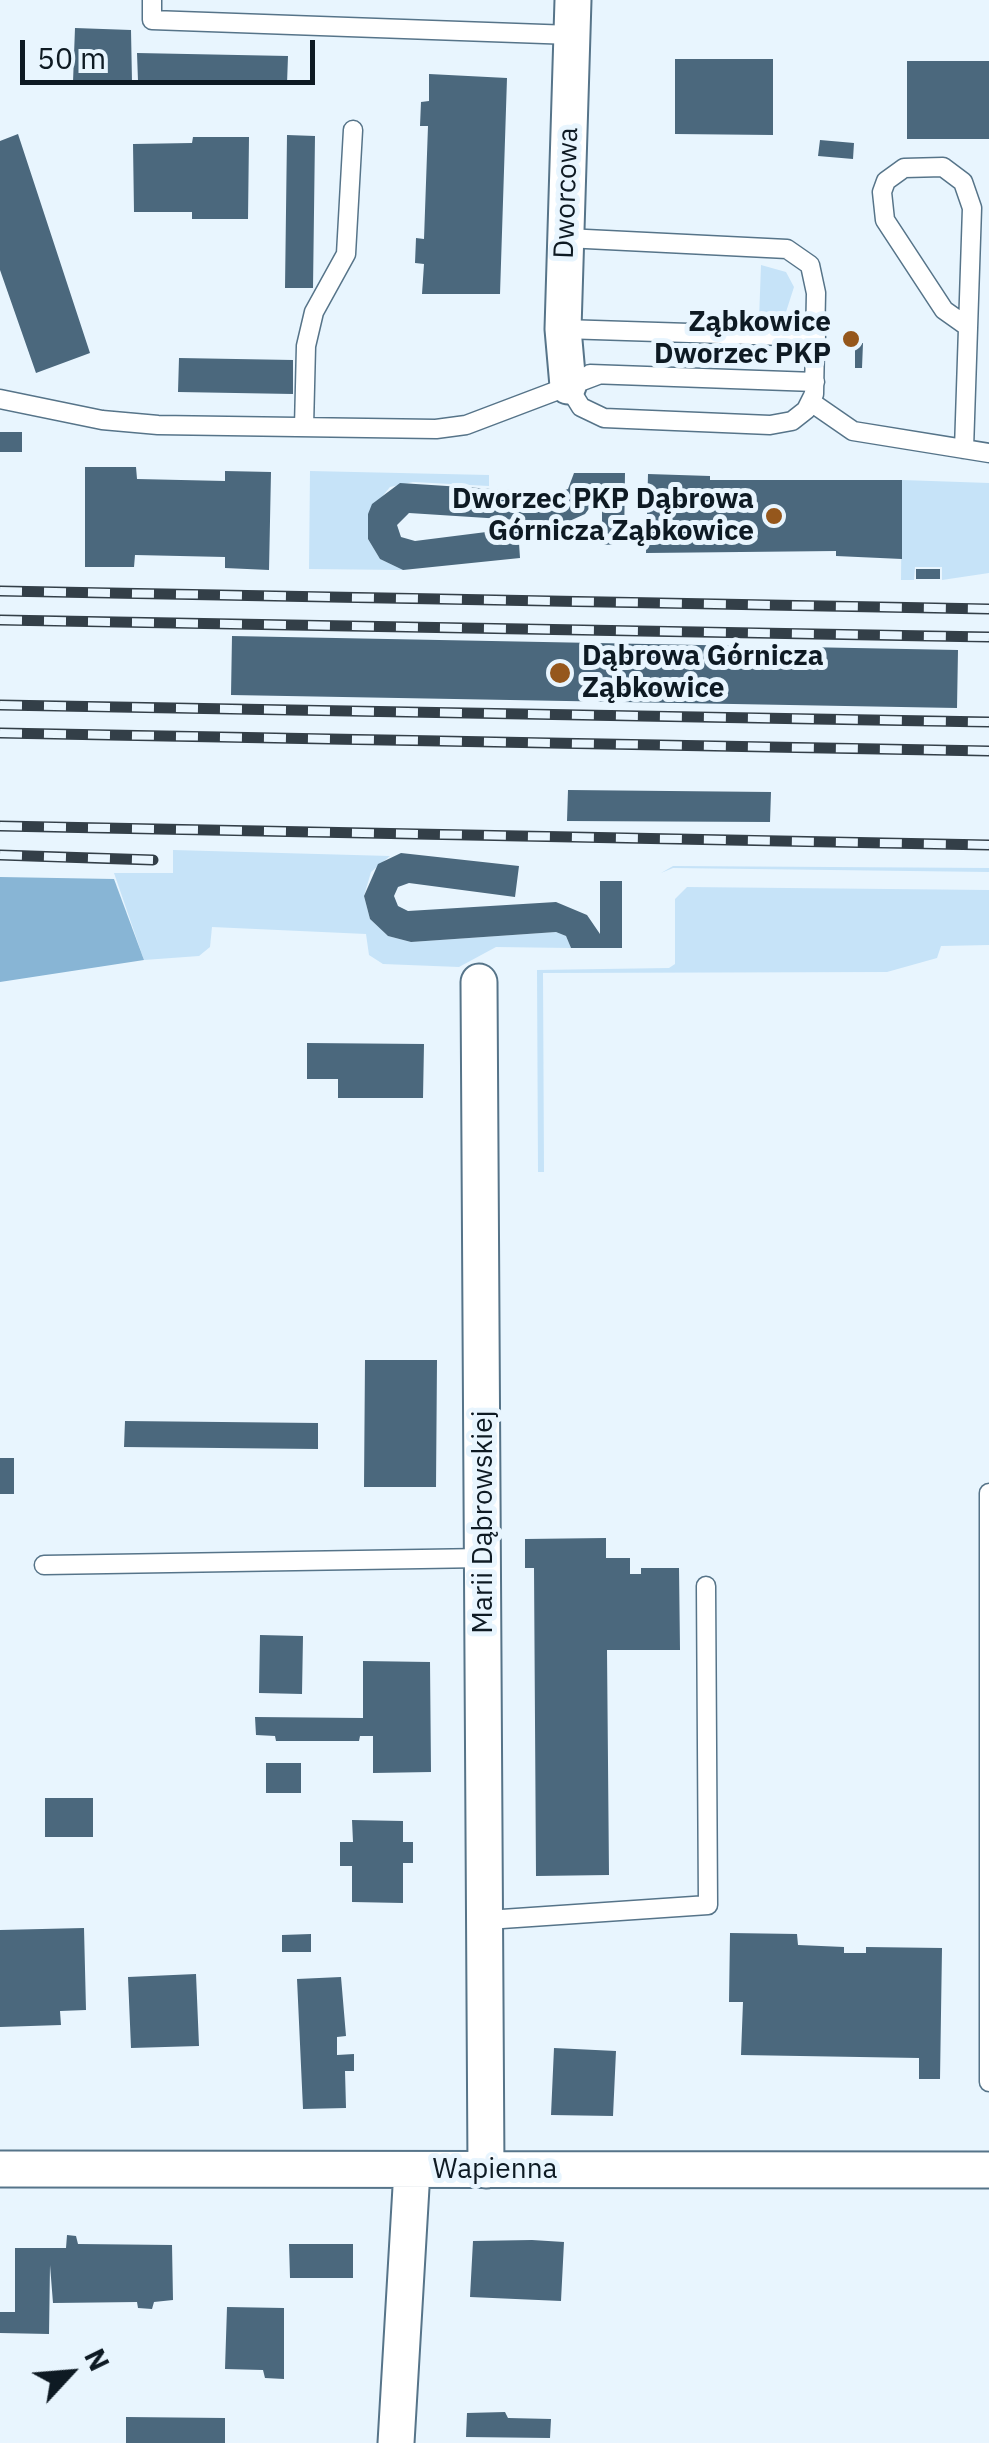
<!DOCTYPE html>
<html>
<head>
<meta charset="utf-8">
<style>
	body { margin:0 }
	#map { position:relative; width:989px; height:2443px; overflow:hidden; background:#e8f5fe; font-family:"IBM Plex Sans",sans-serif }
	canvas { display:block }
	.north { position:absolute; left:20px; top:2323px; width:100px; height:100px; -webkit-text-stroke:8px #e8f5fe; paint-order:stroke; rotate:64deg; font-size:28px; font-weight:700; line-height:40px; text-align:center; color:#0e1a23 }
	.north::after { content:''; display:block; margin:auto; width:35px; height:45px; background:#0e1a23; clip-path:polygon(50% 0,100% 100%,50% 72%,0 100%) }
	.scale { position:absolute; left:20px; top:40px; width:295px; height:45px; box-sizing:border-box; border:5px solid #0e1a23; border-top:0; padding-left:12px; font-size:30px; line-height:35px; white-space:nowrap; color:#0e1a23; -webkit-text-stroke:8px #e8f5fe; paint-order:stroke }
</style>
</head>
<body>
<div id="map">
<canvas width="989" height="2443"></canvas>
<div class="north">N</div>
<div class="scale">50 m</div>
</div>
<script>
const g = document.querySelector('canvas').getContext('2d');
g.lineJoin = 'round';
function paint(path, color) { g.fillStyle = color; g.fill(path, 'evenodd'); }
const shape = rows => new Path2D(rows.map(r => 'M' + r).join(''));
function stroke(path, color, width, dash) { g.strokeStyle = color; g.lineWidth = width; g.lineCap = dash ? 'butt' : 'round'; g.setLineDash(dash || []); g.stroke(path); }
function write(font, color, halo, rows, align = 'center') {
  g.font = font + ' "IBM Plex Sans",sans-serif'; g.lineWidth = 10; g.setLineDash([]); g.textBaseline = 'middle'; g.strokeStyle = halo; g.fillStyle = color; for (const [text, x, y, turn = 0] of rows) {
    g.save(); g.translate(x, y); g.rotate((+turn || 0) * Math.PI / 180); g.textAlign = isNaN(turn) ? turn : align; if (halo) g.strokeText(text, 0, 0); g.fillText(text, 0, 0); g.restore();
  }
}
paint(shape([
	[761,265,786,272,794,287,786,312,769,320,759,320],
	[310,471,489,475,489,486,413,482,390,487,368,514,368,539,380,559,403,570,309,569],
	[902,480,989,483,989,573,942,580,942,567,915,567,914,580,901,580],
	[173,850,390,856,371,872,364,896,370,919,388,936,411,942,556,932,566,936,571,948,496,947,459,967,383,964,369,955,366,934,212,927,210,947,199,956,144,960,114,873,173,873],
	[673,866,989,868,989,872,673,868,661,873],
	[687,887,989,890,989,945,941,946,937,958,887,972,543,973,544,1172,538,1172,537,970,669,968,675,964,675,899]
]), '#c6e3f8');
paint(shape([
	[0,877,114,879,144,960,0,982]
]), '#88b5d5');
paint(shape([
	[75,28,131,30,132,82,73,82],
	[137,53,288,56,287,84,138,81],
	[675,59,773,59,773,135,675,134],
	[907,61,989,61,989,139,907,139],
	[429,74,507,78,500,294,422,294,424,264,415,263,416,238,424,239,428,126,420,126,421,102,429,101],
	[18,134,90,353,36,373,0,270,0,141],
	[287,135,315,136,313,288,285,288],
	[193,137,249,137,248,219,192,219,192,212,134,212,133,144,192,143],
	[820,140,854,143,853,159,818,156],
	[855,343,863,343,862,368,855,368],
	[179,358,293,360,293,394,178,392],
	[0,432,22,432,22,452,0,452],
	[85,467,136,467,137,479,225,481,225,471,271,472,269,570,225,568,225,557,135,555,134,567,85,567],
	[574,473,625,473,624,544,602,545,602,491,585,514,565,523,409,513,397,525,401,537,415,541,518,528,520,558,403,570,380,559,368,539,368,514,372,504,400,483,556,493,568,489],
	[648,474,710,476,710,480,902,480,902,559,836,556,836,551,646,553],
	[916,569,940,569,940,579,916,579],
	[232,636,958,650,957,708,231,695],
	[568,790,771,792,770,822,567,821],
	[401,853,519,866,515,897,409,883,398,887,394,896,398,906,408,911,556,902,587,915,600,934,600,881,622,881,622,948,571,948,566,936,556,932,411,942,388,936,370,919,364,896,378,864],
	[307,1043,424,1044,423,1098,338,1098,338,1079,307,1079],
	[365,1360,437,1360,436,1487,364,1487],
	[125,1421,318,1423,318,1449,124,1447],
	[0,1458,14,1458,14,1494,0,1494],
	[606,1538,606,1558,630,1558,630,1574,641,1574,641,1568,679,1568,680,1650,607,1650,609,1875,536,1876,534,1568,525,1568,525,1539],
	[260,1635,303,1636,302,1694,259,1693],
	[363,1661,430,1662,431,1772,373,1773,373,1736,360,1736,359,1741,276,1741,275,1736,256,1735,255,1717,363,1718],
	[266,1763,301,1763,301,1793,266,1793],
	[45,1798,93,1798,93,1837,45,1837],
	[352,1820,403,1821,403,1842,413,1842,413,1863,403,1863,403,1903,352,1902,352,1866,340,1866,340,1842,353,1842],
	[84,1928,86,2010,60,2011,61,2025,0,2027,0,1930],
	[730,1933,797,1934,798,1945,844,1947,844,1953,866,1953,866,1947,942,1948,940,2079,919,2079,919,2058,741,2055,743,2002,729,2002],
	[311,1934,311,1952,282,1952,282,1935],
	[196,1974,199,2046,131,2048,128,1977],
	[341,1977,346,2036,337,2037,337,2055,354,2054,354,2071,345,2071,346,2108,303,2109,297,1979],
	[554,2048,616,2051,613,2116,551,2115],
	[67,2235,76,2236,78,2244,172,2245,173,2300,154,2302,152,2309,138,2308,137,2302,53,2303,50,2265,49,2334,0,2333,0,2312,15,2312,15,2248,66,2248],
	[532,2240,564,2242,561,2301,470,2297,473,2241],
	[289,2244,353,2244,353,2278,290,2278],
	[227,2307,284,2308,284,2379,265,2378,263,2370,225,2369],
	[505,2412,508,2418,551,2419,550,2438,466,2437,467,2413],
	[126,2417,225,2418,225,2443,126,2443]
]), '#4b687d');
const service = shape([
	[152,0,152,20,572,35],
	[566,238,787,249,810,265,816,293,814,394,806,410,792,421,770,425,604,418,581,407,568,386],
	[563,329,816,337],
	[590,374,815,382],
	[0,399,102,420,158,425,436,429,466,425,598,375],
	[811,402,853,431,989,453],
	[304,427,306,346,314,312,346,254,353,130],
	[964,449,972,208,963,182,943,167,904,168,886,181,882,192,885,220,944,310,968,327],
	[989,1493,989,2082],
	[44,1565,484,1558],
	[487,1920,708,1905,706,1586]
]);
const minor = shape([
	[568,386,563,329,573,0],
	[479,982,486,2170],
	[0,2169,989,2170],
	[396,2443,412,2170]
]);
stroke(service, '#567489', 21);
stroke(minor, '#567489', 39);
stroke(service, '#fff', 18);
stroke(minor, '#fff', 35);
const rail = shape([
	[0,591,989,609],
	[0,620,989,637],
	[0,705,989,722],
	[0,733,989,751],
	[0,826,989,845],
	[0,855,153,860]
]);
stroke(rail, '#333f48', 11);
stroke(rail, '#e8f5fe', 8, [22]);
for (const [x, y, r, color] of [
	[851,339,10,"#95571c"],
	[774,516,10,"#95571c"],
	[560,673,12,"#95571c"]
]) { const dot = new Path2D(); dot.arc(x, y, r, 0, 2 * Math.PI); g.fillStyle = color; g.fill(dot); stroke(dot, '#e8f5fe', 4); }
write('28px', '#0e1a23', '#e8f5fe', [
	["Dworcowa",567,193,-88],
	["Marii Dąbrowskiej",484,1522,-90],
	["Wapienna",495,2170]
]);
write('bold 28px', '#0e1a23', '#e8f5fe', [
	["Ząbkowice",831,323],
	["Dworzec PKP",831,355],
	["Dworzec PKP Dąbrowa",754,500],
	["Górnicza Ząbkowice",754,532],
	["Dąbrowa Górnicza",582,657,"left"],
	["Ząbkowice",582,689,"left"]
], 'right');
</script>
</body>
</html>
